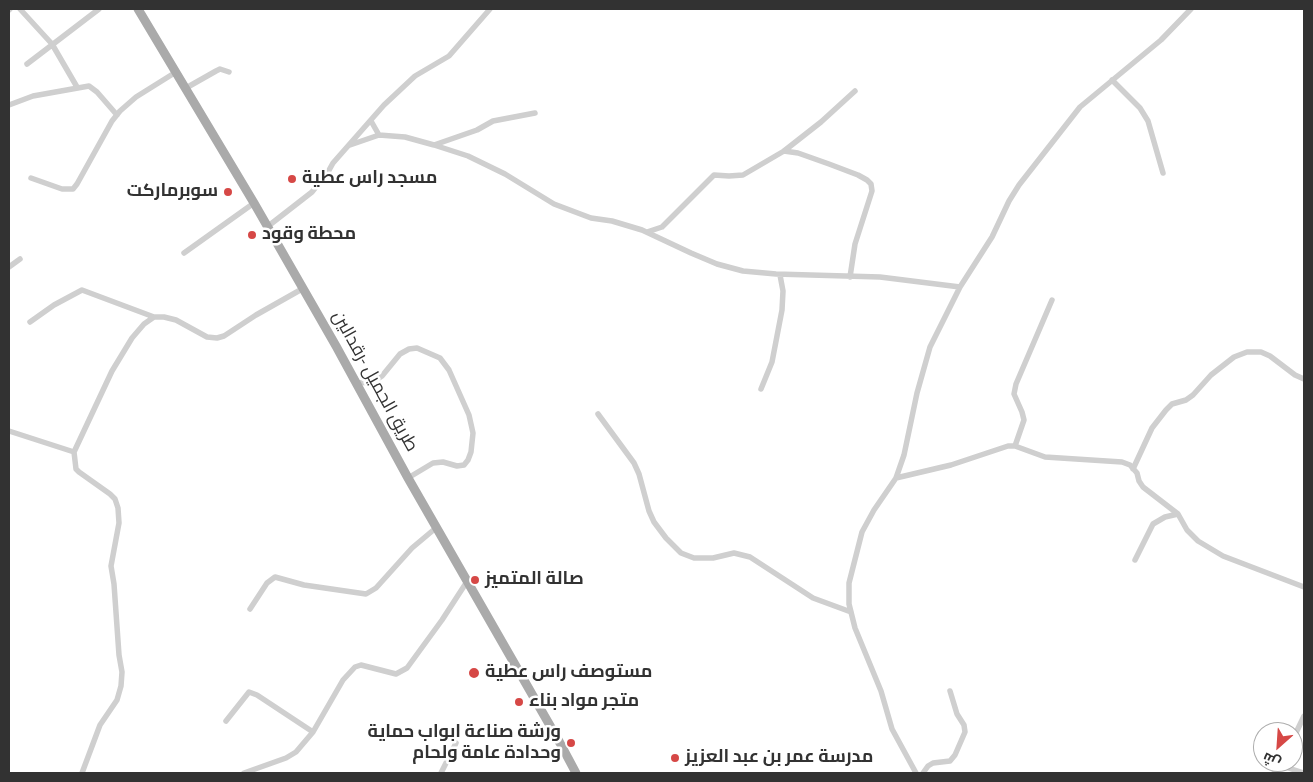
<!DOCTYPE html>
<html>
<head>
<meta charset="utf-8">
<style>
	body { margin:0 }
	#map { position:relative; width:1313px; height:782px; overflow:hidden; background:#fff; font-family:"Source Sans 3",Cairo,sans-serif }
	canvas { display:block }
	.frame { position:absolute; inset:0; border:10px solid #323232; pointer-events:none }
	.north { position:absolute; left:1253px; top:722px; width:50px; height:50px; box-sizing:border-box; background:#fff; border:1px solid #adadad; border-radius:50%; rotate:206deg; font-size:14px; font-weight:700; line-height:20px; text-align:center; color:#323232 }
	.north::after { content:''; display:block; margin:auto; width:18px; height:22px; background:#d64846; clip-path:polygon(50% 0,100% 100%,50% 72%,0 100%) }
</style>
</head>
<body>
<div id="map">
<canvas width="1313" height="782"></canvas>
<div class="frame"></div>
<div class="north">ش</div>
</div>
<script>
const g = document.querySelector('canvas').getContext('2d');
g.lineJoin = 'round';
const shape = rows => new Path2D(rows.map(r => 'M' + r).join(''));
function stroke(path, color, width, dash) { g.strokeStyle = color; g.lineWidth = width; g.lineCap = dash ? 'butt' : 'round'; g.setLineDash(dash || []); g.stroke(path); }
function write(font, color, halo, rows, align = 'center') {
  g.font = font + ' "Source Sans 3",Cairo,sans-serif'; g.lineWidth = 5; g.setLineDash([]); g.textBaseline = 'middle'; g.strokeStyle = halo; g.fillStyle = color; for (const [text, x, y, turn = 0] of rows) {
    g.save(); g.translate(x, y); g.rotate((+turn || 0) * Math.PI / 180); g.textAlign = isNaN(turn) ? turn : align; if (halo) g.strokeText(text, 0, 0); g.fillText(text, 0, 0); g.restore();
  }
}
stroke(shape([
	[20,9,52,44,77,87],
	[9,10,10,9],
	[27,64,99,9],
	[1112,80,1140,108,1148,121,1163,173],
	[186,88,216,71,220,69,229,72],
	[9,105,33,96,89,86,97,92,117,115],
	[371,121,379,135],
	[350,145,379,135,405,137,434,145,468,156,505,174,554,204,591,218,612,221,642,230,691,253,717,264,743,271,776,274,880,277,960,287],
	[434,145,477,130,493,121,535,113],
	[784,151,798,153,829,164,858,175,867,180,871,184,872,191,855,244,850,277],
	[31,178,62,189,73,189,77,184,112,121,120,111,136,97,176,72],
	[267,227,312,192,328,172,333,163,384,105,415,76,449,56,490,9],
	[647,232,662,227,714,175,729,176,743,175,784,151,821,122,855,91],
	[184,253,254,203],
	[9,267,20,259],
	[30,322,54,305,82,290,154,317],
	[357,383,373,382,382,376,400,354,409,349,417,348,440,358,449,370,469,415,473,433,471,452,468,460,464,465,457,466,443,462,433,463,408,478],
	[761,389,772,362,782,310,783,291,780,275],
	[598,414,634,463,639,474,649,511,654,522,666,538,681,553,694,558,713,558,734,553,750,557,813,598,851,612],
	[9,431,74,452],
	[1015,446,1024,420,1022,412,1014,394,1016,384,1052,300],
	[1133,469,1152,428,1166,410,1172,404,1186,400,1193,395,1211,375,1234,357,1247,352,1261,352,1270,356,1295,375,1304,379],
	[896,478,951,465,1008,446,1015,446,1045,457,1122,462,1130,465,1137,473,1139,481,1143,487,1178,514,1187,530,1198,541,1223,556,1304,587],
	[1135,560,1153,524,1165,517,1178,514],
	[250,609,267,583,275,577,304,585,366,594,376,588,412,548,437,527],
	[226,721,249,692,257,695,313,732],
	[1293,739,1304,716],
	[1279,765,1304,773],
	[82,773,100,725,117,700,121,686,122,672,119,655,114,584,111,566,119,523,118,508,115,499,110,494,79,472,76,469,74,452,112,371,132,338,144,324,154,317,164,317,176,320,207,337,217,338,224,336,256,315,302,289],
	[244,773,286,758,296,752,313,732,343,680,355,667,361,665,396,674,407,668,442,620,468,580],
	[441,773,456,743],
	[916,773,892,729,881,691,855,628,849,604,849,583,862,532,874,510,896,478,904,455,917,393,930,347,960,287,992,237,1009,201,1019,185,1080,107,1161,40,1191,9],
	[923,773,928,766,933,763,950,761,955,755,965,732,964,725,957,714,950,691],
	[1274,773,1281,762]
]), '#cfcfcf', 5.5);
stroke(shape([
	[138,9,254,203,336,346,408,478,560,743,576,773]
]), '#aaa', 9);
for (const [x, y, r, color] of [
	[292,179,5,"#d64846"],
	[228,192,5,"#d64846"],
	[252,235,5,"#d64846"],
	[475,580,5,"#d64846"],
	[474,673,6,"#d64846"],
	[519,702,5,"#d64846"],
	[571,743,5,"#d64846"],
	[675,758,5,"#d64846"]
]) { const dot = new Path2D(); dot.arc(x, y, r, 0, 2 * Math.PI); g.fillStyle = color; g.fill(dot); stroke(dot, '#fff', 2); }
write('bold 18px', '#323232', '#fff', [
	["مسجد راس عطية",302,179],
	["سوبرماركت",218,192,"right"],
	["محطة وقود",262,235],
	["صالة المتميز",485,580],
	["مستوصف راس عطية",485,673],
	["متجر مواد بناء",529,702],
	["ورشة صناعة ابواب حماية",561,733,"right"],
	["وحدادة عامة ولحام",561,754,"right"],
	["مدرسة عمر بن عبد العزيز",685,758]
], 'left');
write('18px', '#323232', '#fff', [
	["طريق الجميل -رقدالين",374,382,61]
]);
</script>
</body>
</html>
